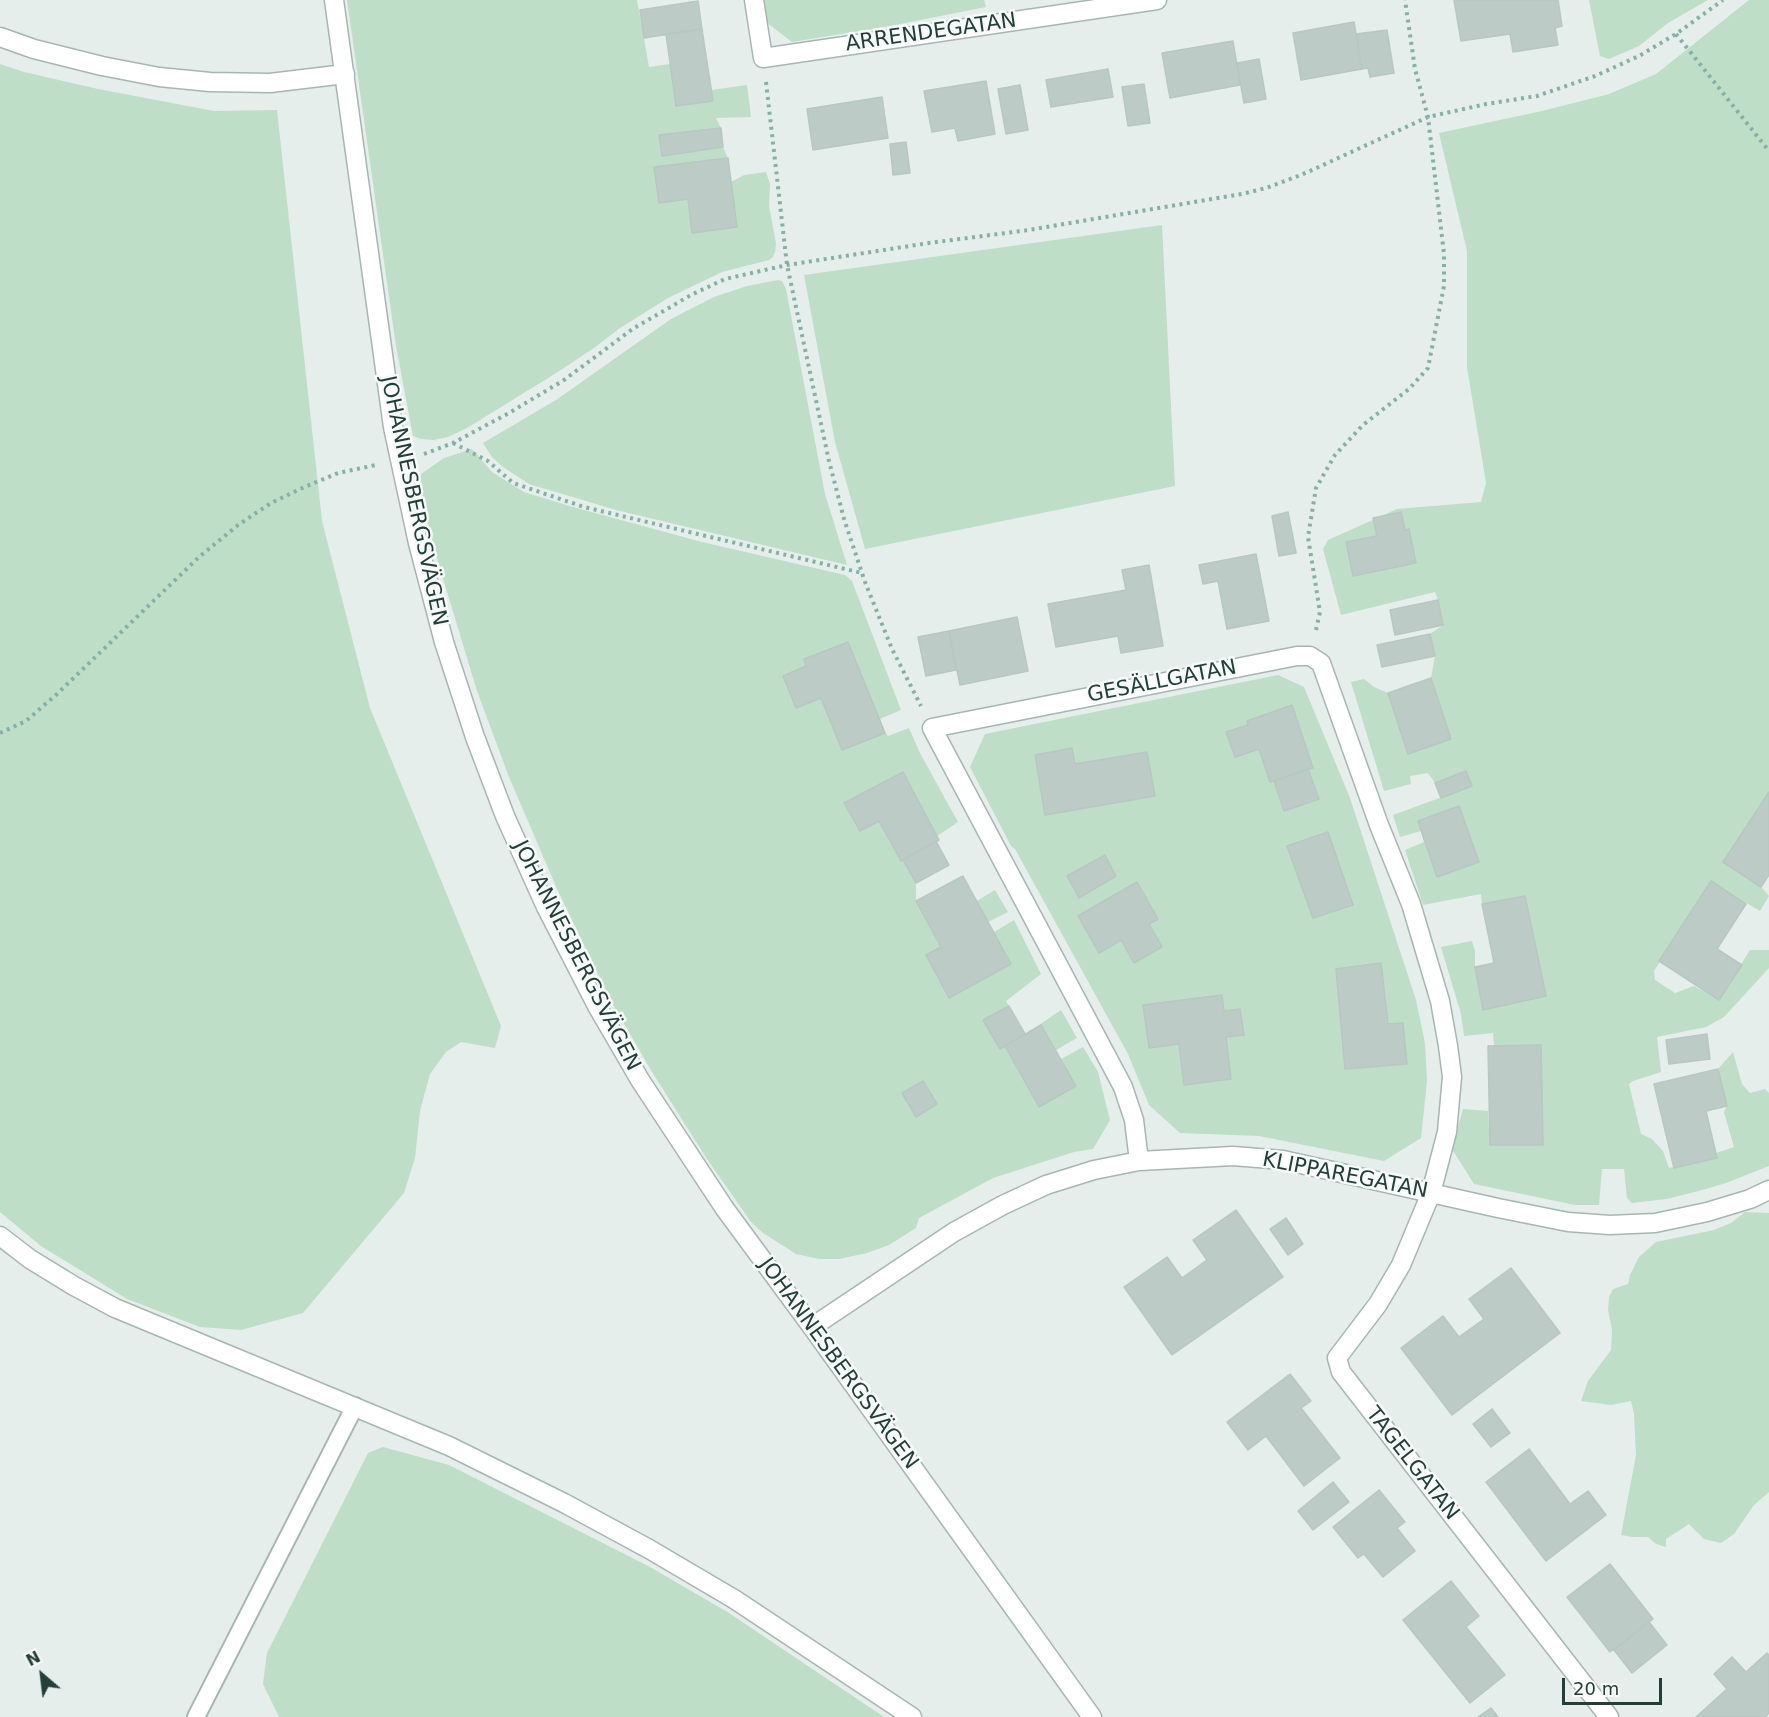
<!DOCTYPE html>
<html>
<head>
<meta charset="utf-8">
<style>
	body { margin:0 }
	#map { position:relative; width:1769px; height:1717px; overflow:hidden; background:#e5eeea; font-family:"DejaVu Sans",sans-serif }
	canvas { display:block }
	.north { position:absolute; left:12px; top:1645px; width:60px; height:60px; -webkit-text-stroke:4px #f6faf8; paint-order:stroke; rotate:332deg; font-size:16px; font-weight:700; line-height:24px; text-align:center; color:#243f39 }
	.north::after { content:''; display:block; margin:auto; width:21px; height:27px; background:#243f39; clip-path:polygon(50% 0,100% 100%,50% 72%,0 100%) }
	.scale { position:absolute; left:1562px; top:1678px; width:100px; height:27px; box-sizing:border-box; border:3px solid #243f39; border-top:0; padding-left:8px; font-size:18px; line-height:21px; white-space:nowrap; color:#243f39; -webkit-text-stroke:4px #f6faf8; paint-order:stroke }
</style>
</head>
<body>
<div id="map">
<canvas width="1769" height="1717"></canvas>
<div class="north">N</div>
<div class="scale">20 m</div>
</div>
<script>
const g = document.querySelector('canvas').getContext('2d');
g.lineJoin = 'round';
function paint(path, color) { g.fillStyle = color; g.fill(path, 'evenodd'); }
const shape = rows => new Path2D(rows.map(r => 'M' + r).join(''));
function stroke(path, color, width, dash) { g.strokeStyle = color; g.lineWidth = width; g.lineCap = dash ? 'butt' : 'round'; g.setLineDash(dash || []); g.stroke(path); }
function write(font, color, halo, rows, align = 'center') {
  g.font = font + ' "DejaVu Sans",sans-serif'; g.lineWidth = 5; g.setLineDash([]); g.textBaseline = 'middle'; g.strokeStyle = halo; g.fillStyle = color; for (const [text, x, y, turn = 0] of rows) {
    g.save(); g.translate(x, y); g.rotate((+turn || 0) * Math.PI / 180); g.textAlign = isNaN(turn) ? turn : align; if (halo) g.strokeText(text, 0, 0); g.fillText(text, 0, 0); g.restore();
  }
}
paint(shape([
	[347,0,637,0,649,67,670,64,711,90,747,85,751,117,716,118,721,128,723,147,728,158,731,182,744,175,766,172,770,184,769,206,776,243,775,252,773,257,769,260,722,272,668,298,620,328,594,348,553,375,467,428,448,437,434,440,421,439,413,436,396,346],
	[762,0,984,0,986,7,890,26,792,42,766,22],
	[1589,0,1708,0,1668,23,1639,46,1609,59,1600,56],
	[1749,0,1769,0,1769,792,1723,862,1761,887,1769,896,1760,911,1711,882,1654,971,1655,980,1675,993,1694,986,1719,1000,1750,950,1769,950,1769,968,1724,1017,1706,1027,1657,1037,1661,1072,1633,1081,1629,1084,1641,1134,1652,1139,1663,1151,1669,1168,1717,1157,1716,1153,1734,1147,1724,1112,1727,1106,1718,1069,1733,1052,1742,1084,1750,1093,1765,1089,1769,1093,1769,1166,1726,1183,1699,1191,1667,1199,1632,1203,1627,1198,1624,1169,1602,1169,1599,1205,1575,1205,1474,1184,1452,1149,1463,1109,1488,1111,1490,1145,1543,1145,1541,1046,1494,1046,1493,1033,1464,1036,1461,1014,1441,947,1472,941,1475,951,1475,969,1484,1009,1545,996,1525,896,1482,904,1481,894,1423,905,1405,850,1424,842,1421,831,1400,837,1393,815,1472,786,1466,771,1435,783,1428,773,1410,776,1411,784,1384,791,1351,682,1364,679,1374,687,1388,693,1408,754,1451,739,1431,678,1435,656,1430,634,1443,625,1438,600,1435,592,1341,615,1323,549,1328,540,1397,509,1481,502,1486,483,1467,367,1467,251,1439,133,1542,111,1609,94,1656,74],
	[0,64,24,72,98,89,214,111,277,110,322,521,370,708,501,1026,495,1048,461,1042,446,1052,430,1074,420,1111,415,1158,404,1193,303,1313,241,1330,200,1327,127,1299,41,1246,0,1212],
	[1162,225,1175,486,865,549,835,442,804,275],
	[778,280,782,281,786,289,825,494,847,565,616,510,529,484,503,467,492,457,483,443,556,400,671,319,714,297,747,286],
	[472,449,492,472,524,492,573,507,702,542,845,575,852,581,901,710,880,719,885,732,888,736,909,728,920,753,958,822,937,836,939,840,936,842,949,865,916,883,916,901,963,876,977,901,995,890,1008,912,988,922,994,932,1014,920,1041,974,1006,1001,1026,1034,1061,1010,1077,1038,1056,1050,1061,1059,1083,1047,1098,1072,1110,1120,1093,1149,1074,1152,993,1178,919,1218,916,1228,889,1245,867,1253,839,1259,819,1259,796,1254,763,1233,751,1222,707,1159,652,1072,612,1003,558,891,509,777,477,691,435,552,418,481,421,474,444,458],
	[1278,675,1304,687,1350,798,1416,1000,1425,1043,1427,1081,1421,1138,1384,1161,1259,1136,1180,1133,1149,1105,1128,1054,1015,849,1011,846,970,767,985,734],
	[1745,1212,1769,1213,1769,1492,1754,1505,1734,1534,1721,1543,1704,1539,1689,1524,1666,1539,1666,1547,1656,1544,1648,1537,1633,1537,1621,1535,1636,1455,1634,1414,1631,1401,1611,1405,1581,1401,1588,1381,1611,1350,1612,1330,1608,1310,1609,1297,1613,1289,1628,1284,1630,1275,1639,1257,1656,1242,1714,1230,1731,1223],
	[383,1447,449,1465,650,1567,729,1613,884,1717,279,1717,263,1684,267,1653,368,1453]
]), '#bedec8');
const building = shape([
	[1454,0,1558,0,1562,26,1555,28,1558,45,1513,52,1510,34,1461,41,1454,0],
	[698,1,702,29,644,38,640,10,698,1],
	[1354,22,1362,69,1301,80,1293,33,1354,22],
	[702,29,713,101,676,106,666,34,702,29],
	[1387,30,1394,73,1370,77,1368,68,1362,69,1356,34,1387,30],
	[1233,41,1240,85,1170,98,1162,53,1233,41],
	[1259,59,1266,99,1244,103,1237,63,1259,59],
	[1108,69,1113,97,1051,107,1046,80,1108,69],
	[986,81,995,134,958,141,955,128,932,132,924,91,986,81],
	[1144,84,1150,123,1128,126,1122,87,1144,84],
	[1020,85,1028,130,1006,134,998,89,1020,85],
	[882,97,888,138,813,150,807,109,882,97],
	[721,128,723,147,662,156,659,135,721,128],
	[906,142,910,173,893,175,890,144,906,142],
	[728,158,737,227,692,233,688,199,659,203,654,167,728,158],
	[1288,512,1296,553,1279,556,1272,516,1288,512],
	[1401,512,1405,530,1409,529,1416,563,1353,576,1346,542,1377,536,1373,518,1401,512],
	[1256,554,1269,621,1227,629,1218,581,1203,584,1199,565,1256,554],
	[1149,565,1163,646,1121,653,1118,636,1056,647,1048,604,1126,590,1122,570,1149,565],
	[1438,600,1443,625,1395,635,1390,610,1438,600],
	[1017,617,1028,671,960,685,949,631,1017,617],
	[949,631,956,670,926,676,918,637,949,631],
	[1430,634,1435,656,1382,667,1377,645,1430,634],
	[848,642,885,733,842,750,821,698,796,708,783,676,806,666,804,659,848,642],
	[1431,678,1451,739,1408,754,1388,693,1431,678],
	[1292,705,1313,768,1270,782,1259,749,1235,757,1226,732,1248,725,1247,721,1292,705],
	[1072,748,1075,764,1147,752,1155,796,1045,815,1035,755,1072,748],
	[1308,769,1319,799,1284,811,1274,781,1308,769],
	[1466,771,1472,786,1441,798,1435,783,1466,771],
	[903,772,939,840,901,861,879,821,860,831,844,803,903,772],
	[1769,792,1769,875,1761,887,1723,862,1769,792],
	[1459,806,1479,862,1437,877,1418,821,1459,806],
	[1328,832,1353,905,1313,918,1287,846,1328,832],
	[936,841,949,865,916,883,903,860,936,841],
	[1105,855,1116,876,1079,898,1067,876,1105,855],
	[963,876,1011,964,949,998,926,955,941,947,916,901,963,876],
	[1711,881,1746,904,1717,949,1742,965,1719,1000,1659,961,1711,881],
	[1137,882,1158,919,1149,924,1162,947,1134,963,1121,940,1099,953,1078,916,1137,882],
	[1525,896,1546,996,1483,1010,1475,967,1494,963,1482,904,1525,896],
	[1381,963,1388,1024,1403,1023,1407,1064,1345,1069,1336,969,1381,963],
	[1222,995,1224,1011,1240,1009,1244,1035,1226,1037,1231,1079,1184,1085,1179,1044,1149,1048,1143,1005,1222,995],
	[1009,1006,1025,1034,1000,1049,983,1020,1009,1006],
	[1041,1025,1076,1086,1039,1107,1005,1046,1041,1025],
	[1707,1034,1710,1059,1669,1064,1666,1040,1707,1034],
	[1541,1045,1543,1145,1490,1145,1488,1046,1541,1045],
	[1718,1069,1727,1106,1706,1111,1717,1158,1674,1168,1654,1084,1718,1069],
	[923,1081,937,1104,916,1117,902,1093,923,1081],
	[1236,1210,1283,1277,1172,1355,1124,1287,1167,1257,1182,1278,1207,1260,1193,1240,1236,1210],
	[1286,1218,1303,1244,1288,1255,1270,1229,1286,1218],
	[1511,1268,1560,1333,1452,1415,1401,1348,1443,1316,1459,1337,1484,1319,1469,1299,1511,1268],
	[1290,1374,1311,1401,1301,1408,1340,1458,1304,1486,1266,1436,1248,1450,1227,1422,1290,1374],
	[1492,1409,1510,1433,1491,1447,1473,1424,1492,1409],
	[1529,1449,1570,1504,1588,1491,1606,1515,1546,1561,1486,1482,1529,1449],
	[1333,1482,1349,1502,1313,1530,1298,1511,1333,1482],
	[1379,1490,1405,1522,1397,1528,1415,1551,1383,1577,1364,1554,1358,1558,1333,1527,1379,1490],
	[1610,1564,1653,1619,1610,1652,1567,1597,1610,1564],
	[1451,1581,1479,1616,1466,1627,1505,1675,1470,1703,1403,1620,1451,1581],
	[1649,1622,1667,1645,1632,1673,1614,1650,1649,1622],
	[1767,1653,1769,1655,1769,1713,1765,1717,1696,1717,1727,1689,1714,1674,1732,1657,1746,1672,1767,1653],
	[1491,1708,1498,1717,1478,1717,1491,1708]
]);
paint(building, '#bdcbc6');
stroke(building, '#b7c7c1', 1.5);
const service = shape([
	[196,1717,355,1406]
]);
const minor = shape([
	[754,0,763,58,1157,0],
	[0,37,34,49,102,66,159,77,210,82,270,83,345,74],
	[1139,1161,1134,1120,1123,1087,932,728,1297,656,1310,656,1321,663,1379,825,1411,904,1440,1001,1448,1046,1452,1077,1447,1132,1431,1193,1401,1265,1378,1304,1337,1358,1341,1372,1609,1717],
	[0,1236,30,1259,74,1286,115,1308,449,1446,564,1503,649,1549,734,1599,912,1717],
	[812,1327,954,1232,1003,1205,1046,1185,1094,1170,1139,1161,1233,1156,1283,1160,1498,1208,1568,1222,1610,1225,1655,1223,1707,1212,1750,1199,1769,1190]
]);
const tertiary = shape([
	[334,0,393,427,418,543,444,642,475,737,505,816,546,907,597,1006,640,1080,725,1209,812,1327,1092,1717]
]);
stroke(service, '#a7b6b1', 20);
stroke(minor, '#a7b6b1', 21);
stroke(tertiary, '#a7b6b1', 21);
stroke(shape([
	[1676,34,1769,151],
	[766,82,787,265,829,461,844,519,865,582,892,649,921,706],
	[453,443,488,461,513,483,584,507,862,573],
	[424,454,453,443,509,413,564,380,634,328,691,295,725,279,787,265,929,243,1029,230,1242,194,1266,188,1301,175,1428,117,1486,104,1537,96,1595,76,1639,56,1676,34,1723,0],
	[1316,630,1320,612,1308,537,1316,488,1335,455,1363,425,1409,389,1428,368,1444,286,1444,254,1428,117,1415,69,1405,0],
	[0,733,26,721,57,694,199,557,238,525,271,503,300,489,338,473,376,465]
]), '#86b0a5', 4, [3, 4.5]);
stroke(service, '#fff', 16);
stroke(minor, '#fff', 18);
stroke(tertiary, '#fff', 18);
write('21px', '#243f39', '#f6faf8', [
	["ARRENDEGATAN",931,33,-8],
	["JOHANNESBERGSVÄGEN",413,501,78],
	["GESÄLLGATAN",1162,682,-11],
	["JOHANNESBERGSVÄGEN",576,956,63],
	["KLIPPAREGATAN",1345,1176,11],
	["JOHANNESBERGSVÄGEN",838,1364,54],
	["TAGELGATAN",1412,1464,52]
]);
</script>
</body>
</html>
